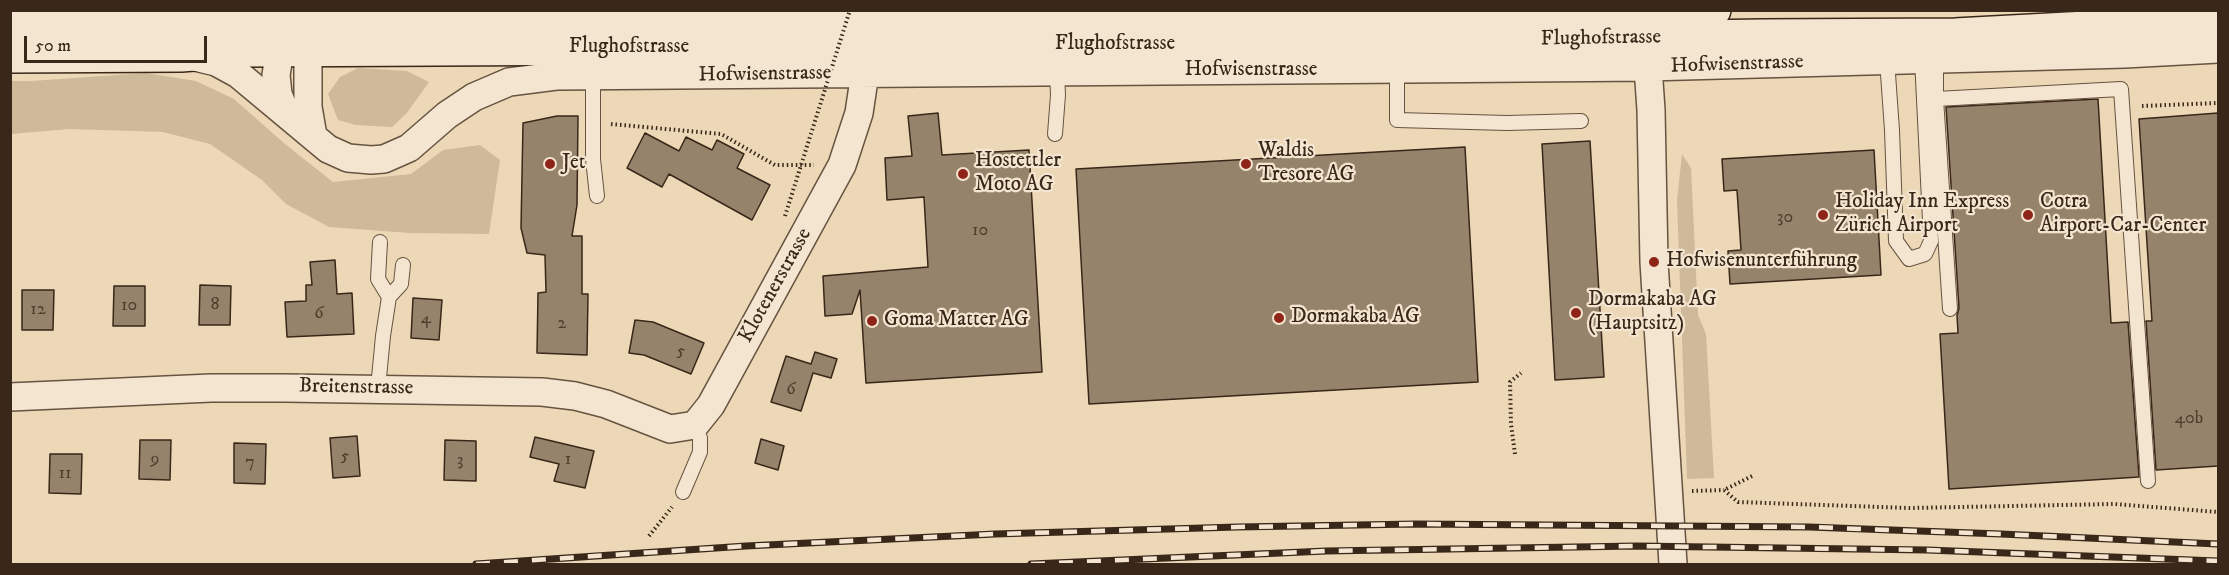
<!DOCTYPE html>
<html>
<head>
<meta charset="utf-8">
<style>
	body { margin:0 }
	#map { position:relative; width:2229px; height:575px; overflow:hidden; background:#ecd7b6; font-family:"IM FELL DW Pica",serif }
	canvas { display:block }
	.frame { position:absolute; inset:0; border:12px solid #392719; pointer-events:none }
	.scale { position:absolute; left:24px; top:36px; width:183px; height:27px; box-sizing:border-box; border:3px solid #392719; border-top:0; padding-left:8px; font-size:18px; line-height:21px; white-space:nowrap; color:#392719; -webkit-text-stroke:4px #f3e5d0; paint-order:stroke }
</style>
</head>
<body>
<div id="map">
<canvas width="2229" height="575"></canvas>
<div class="frame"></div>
<div class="scale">50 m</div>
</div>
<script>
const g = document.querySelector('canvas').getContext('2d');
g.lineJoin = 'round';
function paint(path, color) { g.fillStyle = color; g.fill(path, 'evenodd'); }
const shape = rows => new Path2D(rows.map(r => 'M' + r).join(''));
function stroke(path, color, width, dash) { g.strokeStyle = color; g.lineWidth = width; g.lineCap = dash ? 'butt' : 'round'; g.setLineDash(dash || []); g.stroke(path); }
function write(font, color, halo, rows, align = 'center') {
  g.font = font + ' "IM FELL DW Pica",serif'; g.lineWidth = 4.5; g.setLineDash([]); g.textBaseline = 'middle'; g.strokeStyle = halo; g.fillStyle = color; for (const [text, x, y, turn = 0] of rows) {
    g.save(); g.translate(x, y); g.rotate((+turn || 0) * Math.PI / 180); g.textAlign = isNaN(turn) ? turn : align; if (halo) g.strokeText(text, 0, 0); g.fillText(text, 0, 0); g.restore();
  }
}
paint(shape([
	[358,68,407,71,429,82,406,114,392,127,356,125,338,120,328,94,340,77],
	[146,73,196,81,234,99,285,144,333,182,411,174,443,150,480,145,500,160,489,234,410,233,329,227,286,204,262,180,210,144,163,132,69,129,11,134,11,81,31,81],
	[1682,154,1691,168,1698,315,1706,334,1714,478,1687,479,1677,200]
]), '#ceb99b');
const building = shape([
	[2098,99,2111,323,2128,322,2139,477,1949,489,1940,334,1958,333,1957,315,1959,308,1946,107,2098,99],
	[938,113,942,155,1029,150,1042,372,866,383,860,290,852,314,825,316,823,276,928,267,924,197,887,200,885,158,912,156,908,116,938,113],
	[2218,113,2218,466,2156,470,2146,321,2152,321,2139,119,2218,113],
	[557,116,578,116,577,205,572,236,582,236,582,294,588,294,587,355,537,353,538,293,546,292,545,255,527,253,521,228,523,123,557,116],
	[645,133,679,151,686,137,712,150,717,140,744,154,737,168,770,185,752,220,669,174,662,187,627,168,645,133],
	[1590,141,1604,377,1555,380,1542,144,1590,141],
	[1465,147,1478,382,1089,404,1076,169,1465,147],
	[1874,150,1881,275,1730,284,1728,251,1741,250,1737,190,1724,191,1722,159,1874,150],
	[335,260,337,294,352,293,354,334,287,337,285,302,306,301,306,285,312,285,310,262,335,260],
	[200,285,231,286,230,325,199,325,200,285],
	[114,286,145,286,145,326,113,326,114,286],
	[22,290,54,290,53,330,22,330,22,290],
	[413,298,442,300,439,340,411,338,413,298],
	[635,320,653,322,704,343,691,374,644,355,629,353,635,320],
	[815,352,837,359,831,378,813,373,801,411,771,402,786,356,811,364,815,352],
	[357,436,360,476,333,478,330,438,357,436],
	[535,437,594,451,585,488,554,481,559,464,530,457,535,437],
	[761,439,784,446,778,470,755,463,761,439],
	[140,440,171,440,170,480,139,479,140,440],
	[445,440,476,441,476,481,444,480,445,440],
	[234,443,266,444,265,484,234,483,234,443],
	[50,454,82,454,81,494,49,493,50,454]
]);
paint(building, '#96836b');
stroke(building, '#392719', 1.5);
const lane = shape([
	[1936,59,1936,99,1950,309],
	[1887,60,1892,130,1896,241,1909,259,1925,254,1931,241,1922,59],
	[1397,69,1397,120,1507,123,1581,121],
	[593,77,593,159,597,196],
	[1936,99,2121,89,2148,481],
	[1055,134,1058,95,1057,72],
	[380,242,378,279,389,297],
	[378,388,383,336,389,297,401,284,403,265],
	[683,492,700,452,700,438,695,425]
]);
const street = shape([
	[195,57,216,62,238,74,328,149,348,158,371,160,384,159,409,148,447,115,474,97,509,82,556,76,1648,67,2125,54,2218,49],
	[1648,67,1651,110,1654,262,1673,564],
	[286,114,278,94,276,75,280,50,292,23,303,37,308,50,308,107,313,136],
	[10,397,211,388,285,388,542,392,575,396,606,404,670,429,695,425,711,405,842,165,859,113,865,73]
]);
const secondary = shape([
	[10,27,235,22,346,24,693,19,931,20,988,16,1714,10],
	[10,56,181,55,245,50,1205,45,1762,36,1955,35,2218,21]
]);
stroke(lane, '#665340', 16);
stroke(street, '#665340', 30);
stroke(secondary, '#392719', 36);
stroke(shape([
	[2142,106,2218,103],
	[611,124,721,134,775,165,814,165],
	[1515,454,1511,424,1510,382,1521,373],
	[1752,476,1724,490,1738,502,1909,508,2114,504,2218,512],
	[1692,491,1724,490],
	[649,536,672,507]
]), '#392719', 4, [1.5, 3]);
stroke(lane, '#f3e5d0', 14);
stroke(street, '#f3e5d0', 27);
stroke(secondary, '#f3e5d0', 33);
const rail = shape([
	[476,564,746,546,995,534,1237,527,1416,524,1809,527,2001,534,2218,544],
	[1031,564,1326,551,1637,546,1927,550,2218,561]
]);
stroke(rail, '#392719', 7);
stroke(rail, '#f3e5d0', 4.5, [14]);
stroke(shape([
	[785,216,850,10]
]), '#392719', 4, [1.5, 3]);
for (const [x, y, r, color] of [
	[550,164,6,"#8f2418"],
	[1246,164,6,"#8f2418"],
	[963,174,6,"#8f2418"],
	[1823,215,6,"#8f2418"],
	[2028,215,6,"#8f2418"],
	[1654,262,6,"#8f2418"],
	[1576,313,6,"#8f2418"],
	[1279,318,6,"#8f2418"],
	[872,321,6,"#8f2418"]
]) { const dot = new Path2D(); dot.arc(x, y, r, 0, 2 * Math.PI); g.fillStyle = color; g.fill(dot); stroke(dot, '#f3e5d0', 2); }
write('18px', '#503e2e', null, [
	["30",1785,218],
	["10",980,231],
	["8",215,305],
	["10",129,306],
	["12",38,310],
	["6",319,314],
	["4",426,319],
	["2",562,324],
	["5",681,352],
	["6",791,390],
	["40b",2189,419],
	["5",345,457],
	["9",155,460],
	["1",568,460],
	["3",460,461],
	["7",250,463],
	["11",65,474]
]);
write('21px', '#392719', '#f3e5d0', [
	["Flughofstrasse",1601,39,-1],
	["Flughofstrasse",1115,45],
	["Flughofstrasse",629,48],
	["Hofwisenstrasse",1737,65,-2],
	["Hofwisenstrasse",1251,71],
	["Hofwisenstrasse",765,75,-1],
	["Klotenerstrasse",776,286,-61],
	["Breitenstrasse",356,388,1]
]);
write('21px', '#392719', '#f3e5d0', [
	["Waldis",1258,152],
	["Tresore AG",1258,176],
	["Hostettler",975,162],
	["Moto AG",975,186],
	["Jet",562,164],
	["Holiday Inn Express",1835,203],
	["Zürich Airport",1835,227],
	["Cotra",2040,203],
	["Airport-Car-Center",2040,227],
	["Hofwisenunterführung",1666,262],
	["Dormakaba AG",1588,301],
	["(Hauptsitz)",1588,325],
	["Dormakaba AG",1291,318],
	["Goma Matter AG",884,321]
], 'left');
</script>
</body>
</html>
